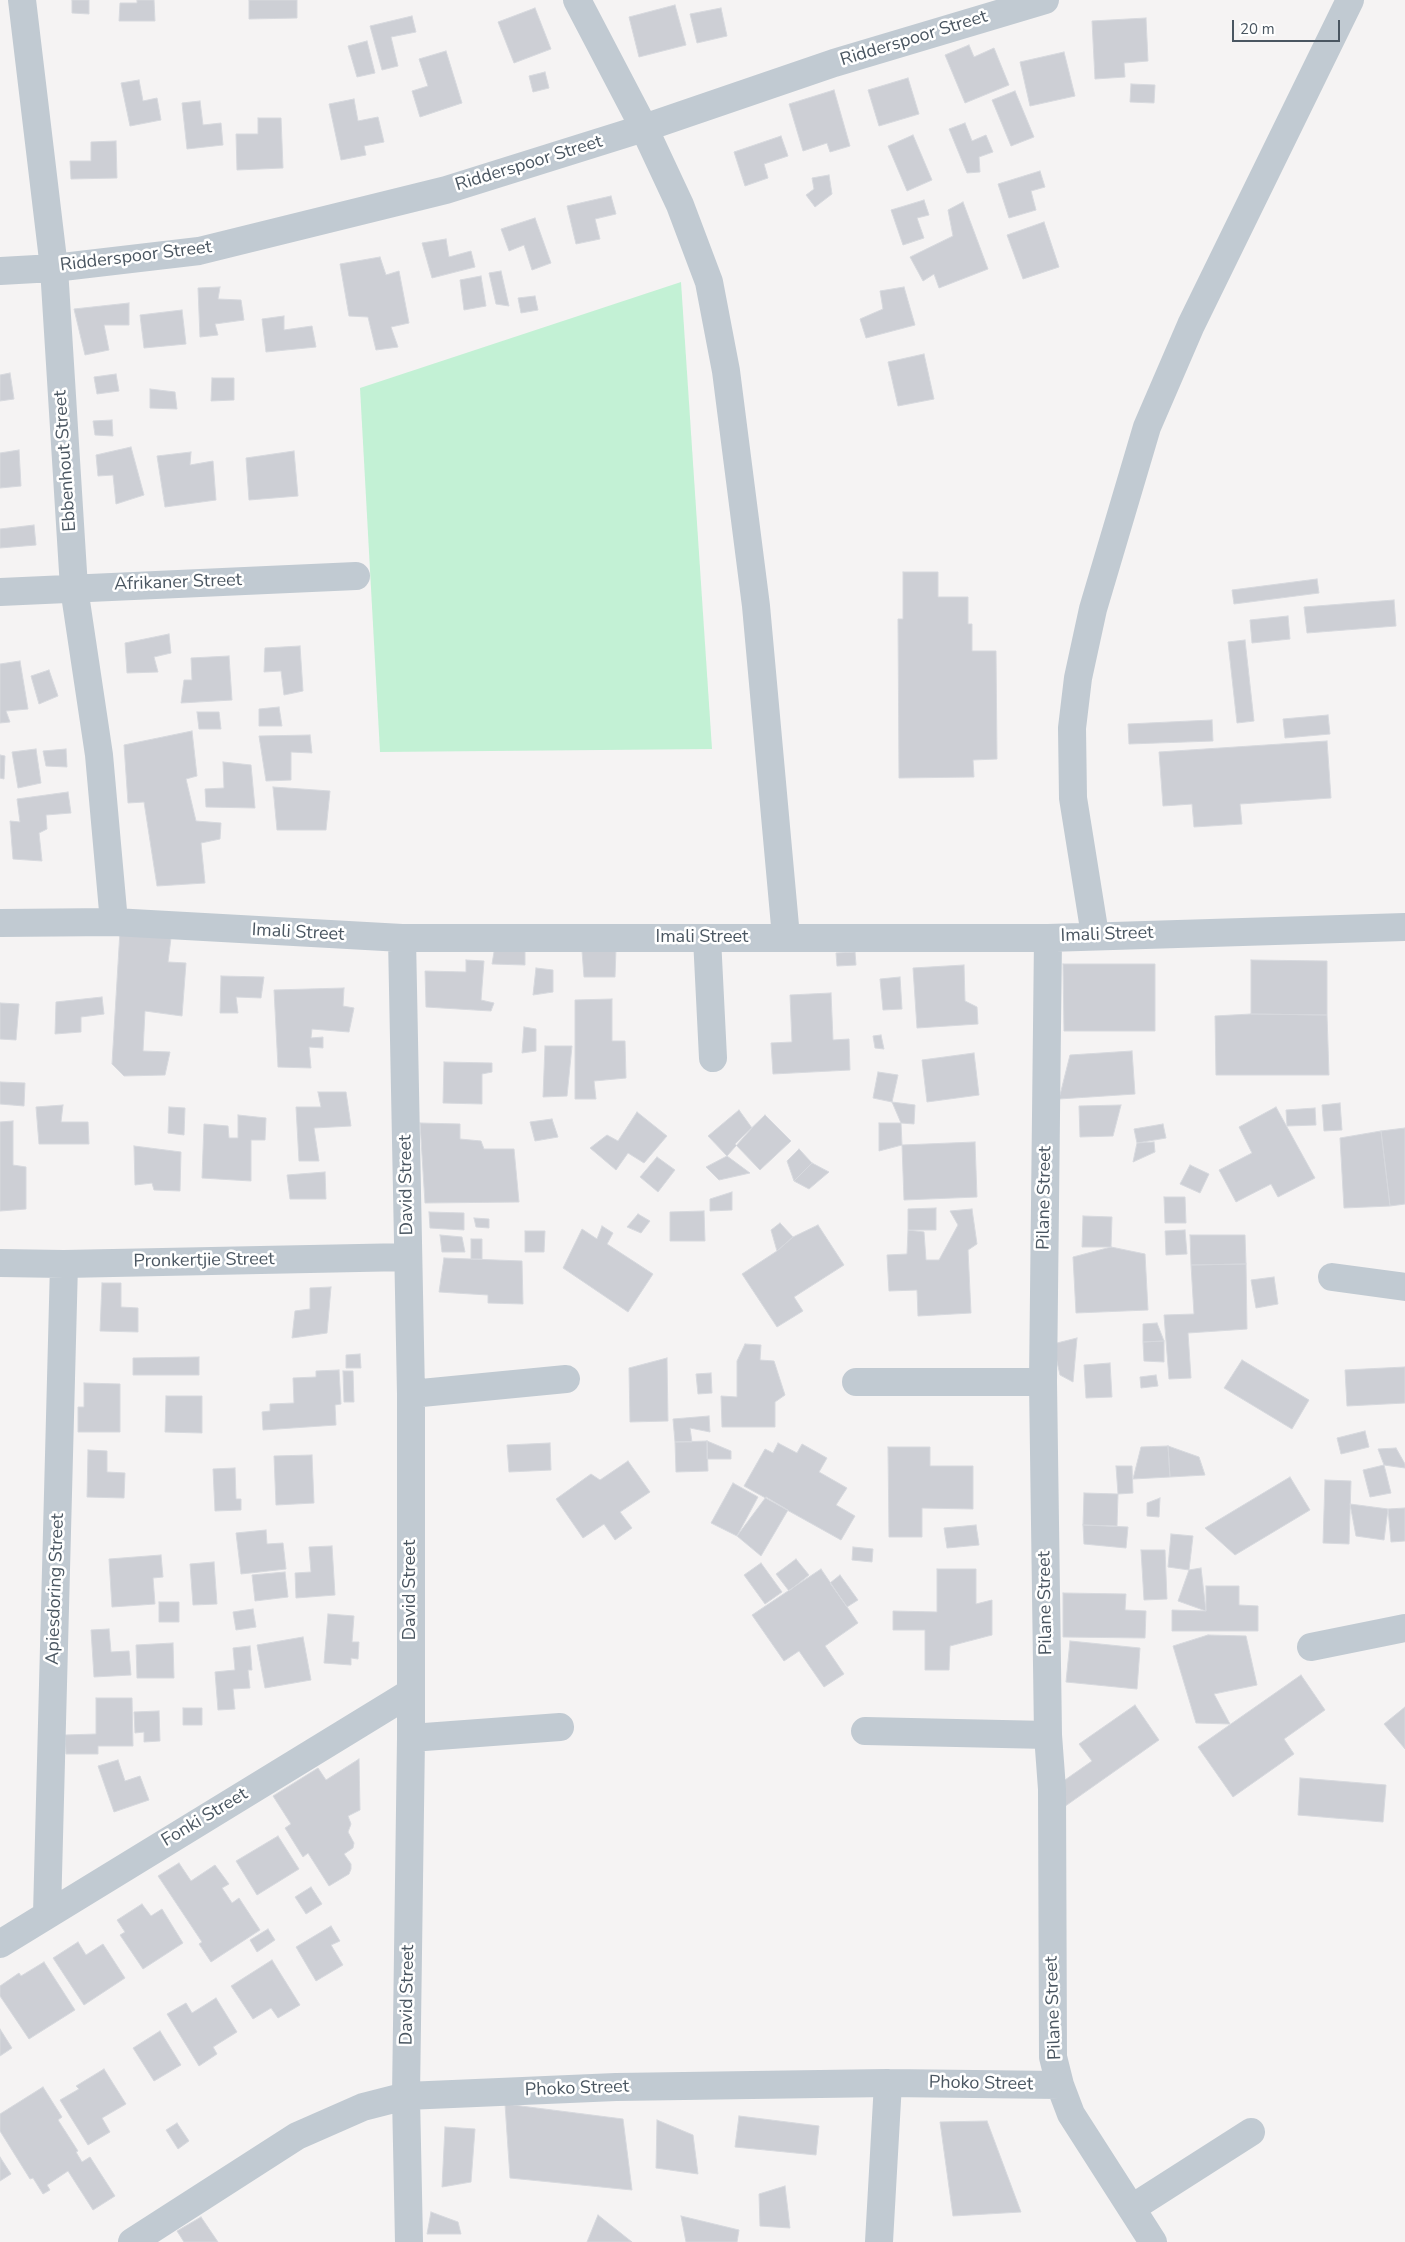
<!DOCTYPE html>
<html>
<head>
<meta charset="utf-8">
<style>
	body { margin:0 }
	#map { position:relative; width:1405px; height:2242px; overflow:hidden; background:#f5f3f3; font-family:"Nunito Sans",sans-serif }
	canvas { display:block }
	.scale { position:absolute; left:1232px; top:20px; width:108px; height:22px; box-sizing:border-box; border:2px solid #4a5661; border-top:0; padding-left:6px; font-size:15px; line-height:18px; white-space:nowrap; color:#4a5661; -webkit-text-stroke:4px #fff; paint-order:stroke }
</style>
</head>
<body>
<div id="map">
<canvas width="1405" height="2242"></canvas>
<div class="scale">20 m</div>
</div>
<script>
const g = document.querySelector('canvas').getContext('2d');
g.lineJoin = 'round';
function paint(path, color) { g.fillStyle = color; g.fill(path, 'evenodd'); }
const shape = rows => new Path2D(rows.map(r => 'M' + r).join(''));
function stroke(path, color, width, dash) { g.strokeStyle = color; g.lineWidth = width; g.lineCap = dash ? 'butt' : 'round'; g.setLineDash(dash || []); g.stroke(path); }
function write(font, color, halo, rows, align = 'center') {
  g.font = font + ' "Nunito Sans",sans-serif'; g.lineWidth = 5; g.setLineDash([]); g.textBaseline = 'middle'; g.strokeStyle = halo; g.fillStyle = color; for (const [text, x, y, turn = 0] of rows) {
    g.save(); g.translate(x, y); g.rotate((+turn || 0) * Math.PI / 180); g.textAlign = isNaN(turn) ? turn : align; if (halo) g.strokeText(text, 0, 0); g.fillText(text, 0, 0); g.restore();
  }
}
paint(shape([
	[681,282,712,749,380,752,360,388]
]), '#c3f1d5');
const building = shape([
	[72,0,89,0,89,14,72,13,72,0],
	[137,0,154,0,155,21,119,21,120,3,137,3,137,0],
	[249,0,297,0,297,18,249,19,249,0],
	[675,5,686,45,639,57,629,17,675,5],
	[535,8,551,49,514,63,498,22,535,8],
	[721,8,727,36,697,43,690,14,721,8],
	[412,16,416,32,391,37,398,66,382,70,370,26,412,16],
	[1146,18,1148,61,1124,63,1125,77,1095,79,1092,21,1146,18],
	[367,41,375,73,357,77,348,46,367,41],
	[969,45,974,57,994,48,1009,85,965,103,945,55,969,45],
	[446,51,462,103,420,117,412,91,428,86,419,59,446,51],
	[1064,52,1075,96,1030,106,1020,62,1064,52],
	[545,72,549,88,533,92,529,76,545,72],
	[908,78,919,114,879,126,868,90,908,78],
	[139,80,143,101,157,98,161,120,130,126,121,83,139,80],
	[1131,84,1155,85,1154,103,1130,102,1131,84],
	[834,90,850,146,830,152,827,143,803,151,789,104,834,90],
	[1015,91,1034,137,1011,146,992,100,1015,91],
	[354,99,358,121,378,117,384,142,364,146,366,155,341,160,329,104,354,99],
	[200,101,203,125,221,123,223,145,187,149,182,103,200,101],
	[258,118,281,118,283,168,237,170,236,134,258,134,258,118],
	[965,123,972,141,986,135,993,152,979,157,980,172,967,173,949,129,965,123],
	[913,135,932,180,907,191,888,146,913,135],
	[781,136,788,156,764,164,768,178,745,186,734,152,781,136],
	[116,141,117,178,71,179,70,161,91,161,91,142,116,141],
	[1040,171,1045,187,1031,191,1036,210,1009,218,998,184,1040,171],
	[829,175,832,194,815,207,806,195,814,189,812,178,829,175],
	[611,196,616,214,595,219,600,239,576,244,567,206,611,196],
	[924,200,929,215,917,218,924,238,903,245,891,210,924,200],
	[963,202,988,269,939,288,934,274,923,281,910,257,953,236,948,210,963,202],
	[535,218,551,263,532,270,524,245,509,251,501,229,535,218],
	[1044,222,1059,267,1023,279,1007,235,1044,222],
	[446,239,449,257,471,251,475,267,432,278,422,243,446,239],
	[380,257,386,275,399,271,409,323,391,327,398,347,376,350,368,317,349,316,340,264,380,257],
	[501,271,509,306,496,304,489,273,501,271],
	[481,276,486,306,464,310,460,280,481,276],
	[220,287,218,299,241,300,244,320,215,324,218,335,200,337,198,288,220,287],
	[904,287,915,325,866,338,860,319,883,309,880,291,904,287],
	[535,296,538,310,521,313,518,298,535,296],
	[129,303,129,325,104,325,109,350,85,355,74,309,129,303],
	[182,310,186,344,144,348,140,315,182,310],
	[284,316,284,330,312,326,316,347,266,352,262,319,284,316],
	[924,354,934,399,898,406,888,362,924,354],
	[10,373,14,399,0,401,0,375,10,373],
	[116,374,119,391,97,394,94,377,116,374],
	[212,378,234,378,234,400,211,401,212,378],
	[150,389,175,392,177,409,150,408,150,389],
	[112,420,113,436,95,435,93,421,112,420],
	[131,447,144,495,116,504,113,475,98,476,96,455,131,447],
	[19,450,21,486,0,488,0,453,19,450],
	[294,451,298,496,249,500,246,458,294,451],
	[191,452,190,465,213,461,216,500,165,507,157,456,191,452],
	[34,525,36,545,0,548,0,529,34,525],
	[903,572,938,572,938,597,968,597,968,624,972,624,972,651,996,651,997,759,973,760,974,777,899,778,898,619,903,619,903,572],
	[1317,579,1319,593,1234,604,1232,590,1317,579],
	[1394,600,1396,626,1307,633,1304,607,1394,600],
	[1288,616,1290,639,1252,643,1250,620,1288,616],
	[169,634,171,653,154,657,158,672,127,673,125,643,169,634],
	[1245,640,1254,721,1237,723,1228,642,1245,640],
	[300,646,303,691,284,695,281,671,264,672,265,648,300,646],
	[229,656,232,700,181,703,184,680,192,680,191,658,229,656],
	[20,661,28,709,6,711,10,722,0,723,0,664,20,661],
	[49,670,58,696,39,704,31,676,49,670],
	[279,707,282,726,259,726,259,709,279,707],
	[197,712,219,712,221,729,199,729,197,712],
	[1328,715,1330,734,1285,738,1283,719,1328,715],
	[1212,720,1213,741,1129,744,1128,724,1212,720],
	[192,731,197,776,186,779,196,821,221,823,220,839,201,843,205,883,157,886,144,802,128,803,124,745,192,731],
	[310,735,312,753,291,752,291,780,266,781,259,736,310,735],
	[1327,741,1331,798,1240,804,1242,824,1194,827,1192,804,1163,806,1159,752,1327,741],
	[36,749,41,783,18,788,12,752,36,749],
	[66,749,67,767,46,766,43,751,66,749],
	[0,755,5,756,4,779,0,778,0,755],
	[223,762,251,765,255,808,206,807,205,789,224,788,223,762],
	[273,787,330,791,326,830,277,830,273,787],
	[68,792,71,813,46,815,47,829,39,833,42,861,13,859,10,821,20,822,17,799,68,792],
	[120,931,171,938,168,962,186,963,182,1016,145,1011,143,1051,170,1052,165,1075,124,1076,112,1064,120,931],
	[495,946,525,948,525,965,492,964,495,946],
	[616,949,615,977,584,977,582,951,616,949],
	[855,952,856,965,837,966,836,953,855,952],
	[466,960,484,961,481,1000,494,1003,491,1011,426,1007,425,971,466,972,466,960],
	[1251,960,1327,961,1327,1015,1251,1014,1251,960],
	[1063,964,1155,964,1155,1031,1064,1031,1063,964],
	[964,965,965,1001,977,1007,978,1024,917,1028,913,968,964,965],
	[536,968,553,970,553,992,533,995,536,968],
	[221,976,264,977,261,998,236,997,238,1013,220,1013,221,976],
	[900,977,902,1009,883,1010,880,979,900,977],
	[344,988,343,1006,354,1008,349,1032,312,1029,311,1038,323,1037,323,1048,309,1047,311,1068,278,1067,274,990,344,988],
	[831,993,833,1040,849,1039,850,1070,773,1074,771,1043,792,1042,790,995,831,993],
	[102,997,104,1014,81,1017,81,1032,55,1034,56,1002,102,997],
	[612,999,612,1041,625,1041,626,1078,594,1081,596,1099,575,1099,575,1000,612,999],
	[0,1003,19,1004,16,1040,0,1039,0,1003],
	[1251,1014,1327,1015,1329,1075,1216,1075,1215,1016,1251,1014],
	[524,1027,536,1029,536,1051,522,1053,524,1027],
	[881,1035,884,1049,875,1048,873,1036,881,1035],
	[545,1046,572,1046,567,1096,543,1097,545,1046],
	[1132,1051,1135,1094,1059,1099,1070,1055,1132,1051],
	[974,1053,979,1095,927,1102,922,1060,974,1053],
	[444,1062,492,1063,492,1072,482,1074,482,1104,443,1103,444,1062],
	[878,1072,898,1075,892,1102,873,1098,878,1072],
	[0,1082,25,1083,24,1106,0,1104,0,1082],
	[318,1092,346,1092,351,1126,314,1128,319,1161,299,1161,296,1107,321,1107,318,1092],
	[892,1102,915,1105,914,1124,901,1123,892,1102],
	[1340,1103,1342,1130,1324,1131,1322,1105,1340,1103],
	[63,1105,61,1122,88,1122,89,1144,39,1144,36,1107,63,1105],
	[1121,1105,1113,1136,1080,1137,1079,1106,1121,1105],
	[169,1107,185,1108,184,1135,168,1133,169,1107],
	[1276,1107,1315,1178,1278,1197,1271,1184,1236,1202,1219,1170,1252,1153,1239,1127,1276,1107],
	[1315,1108,1316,1125,1287,1126,1286,1110,1315,1108],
	[739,1110,752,1128,727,1156,708,1136,739,1110],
	[637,1112,667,1136,644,1163,628,1153,616,1170,590,1148,607,1135,618,1141,637,1112],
	[238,1115,266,1118,265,1140,251,1140,251,1181,202,1178,204,1124,228,1126,229,1138,238,1138,238,1115],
	[765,1115,791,1141,760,1170,735,1144,765,1115],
	[552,1119,558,1137,535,1141,530,1122,552,1119],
	[13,1121,13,1165,26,1167,26,1209,0,1211,0,1122,13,1121],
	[420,1123,460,1124,460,1139,481,1141,484,1149,514,1149,519,1202,425,1203,420,1123],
	[879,1123,901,1123,902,1145,879,1151,879,1123],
	[1163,1124,1166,1138,1137,1143,1134,1129,1163,1124],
	[1405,1128,1405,1204,1390,1206,1381,1131,1405,1128],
	[1381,1131,1390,1206,1344,1208,1340,1138,1381,1131],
	[975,1142,977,1197,904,1200,902,1145,975,1142],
	[1154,1142,1155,1152,1133,1162,1137,1143,1154,1142],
	[134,1146,181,1152,180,1191,154,1190,152,1183,135,1185,134,1146],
	[799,1149,812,1163,794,1181,787,1161,799,1149],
	[727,1156,750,1173,719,1180,706,1167,727,1156],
	[657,1157,675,1170,658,1192,640,1177,657,1157],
	[812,1163,829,1172,809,1189,794,1181,812,1163],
	[1190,1165,1209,1174,1200,1193,1180,1184,1190,1165],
	[325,1172,326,1199,290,1199,287,1175,325,1172],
	[732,1192,732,1210,710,1211,710,1199,732,1192],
	[1164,1197,1185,1197,1186,1223,1165,1223,1164,1197],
	[936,1208,936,1230,908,1230,908,1209,936,1208],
	[972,1209,977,1244,968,1250,971,1313,918,1316,917,1290,889,1291,887,1255,907,1254,908,1230,924,1232,926,1260,939,1260,958,1225,950,1211,972,1209],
	[704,1211,705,1241,670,1241,670,1212,704,1211],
	[429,1212,464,1213,464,1230,430,1228,429,1212],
	[638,1214,650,1221,641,1233,627,1227,638,1214],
	[1083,1216,1112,1217,1111,1247,1082,1247,1083,1216],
	[474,1218,489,1219,489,1228,476,1227,474,1218],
	[780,1223,793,1237,777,1251,771,1230,780,1223],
	[818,1225,844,1265,794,1297,803,1311,777,1327,742,1274,777,1251,793,1237,818,1225],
	[602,1226,613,1233,607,1244,653,1274,628,1312,563,1268,582,1229,597,1239,602,1226],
	[1185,1230,1187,1254,1166,1255,1165,1231,1185,1230],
	[525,1231,545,1231,544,1252,525,1252,525,1231],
	[440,1235,462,1237,465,1252,442,1252,440,1235],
	[1190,1235,1245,1235,1246,1264,1191,1265,1190,1235],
	[471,1239,482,1239,482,1259,471,1259,471,1239],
	[1111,1247,1145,1254,1148,1310,1076,1313,1073,1257,1111,1247],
	[444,1258,522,1261,523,1304,488,1303,488,1295,439,1292,444,1258],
	[1246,1264,1247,1329,1188,1333,1191,1378,1169,1379,1164,1315,1194,1314,1191,1265,1246,1264],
	[1274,1277,1278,1304,1256,1308,1251,1280,1274,1277],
	[102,1283,121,1283,121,1307,138,1308,138,1332,100,1331,102,1283],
	[331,1287,327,1333,292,1338,295,1311,310,1309,310,1288,331,1287],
	[1157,1323,1164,1341,1143,1342,1143,1324,1157,1323],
	[1077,1338,1073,1382,1060,1375,1053,1344,1077,1338],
	[1164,1341,1164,1362,1144,1361,1143,1342,1164,1341],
	[745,1344,761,1345,760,1360,774,1361,785,1395,775,1402,775,1427,722,1427,721,1396,737,1397,737,1361,745,1344],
	[360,1354,361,1368,346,1368,346,1355,360,1354],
	[199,1357,199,1375,133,1375,133,1358,199,1357],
	[667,1358,668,1421,630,1422,629,1368,667,1358],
	[1242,1360,1309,1400,1292,1429,1224,1388,1242,1360],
	[1110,1363,1112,1397,1086,1398,1084,1365,1110,1363],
	[1405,1367,1405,1403,1347,1406,1345,1370,1405,1367],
	[339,1370,341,1404,335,1405,336,1425,263,1430,262,1412,270,1411,270,1404,294,1403,293,1378,316,1377,316,1371,339,1370],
	[343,1371,353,1371,354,1402,344,1402,343,1371],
	[711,1373,712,1393,698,1394,696,1374,711,1373],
	[1156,1375,1158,1386,1141,1388,1140,1377,1156,1375],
	[84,1383,120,1384,120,1432,78,1432,78,1407,84,1407,84,1383],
	[166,1396,202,1396,202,1433,165,1432,166,1396],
	[709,1416,710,1432,690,1428,692,1442,675,1442,673,1419,709,1416],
	[1365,1431,1369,1447,1341,1454,1337,1438,1365,1431],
	[707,1441,708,1471,676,1472,675,1442,707,1441],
	[707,1441,731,1451,731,1459,707,1459,707,1441],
	[550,1443,551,1470,509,1472,507,1445,550,1443],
	[778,1443,797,1453,802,1444,827,1458,819,1472,847,1488,836,1505,855,1516,841,1540,744,1486,765,1449,773,1453,778,1443],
	[1168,1446,1170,1477,1133,1479,1141,1447,1168,1446],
	[1168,1446,1199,1457,1205,1475,1170,1477,1168,1446],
	[888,1447,930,1447,930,1466,973,1466,973,1509,922,1508,922,1537,889,1537,888,1447],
	[1396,1448,1405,1464,1405,1468,1384,1465,1378,1449,1396,1448],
	[88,1450,107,1451,107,1472,125,1473,124,1498,87,1497,88,1450],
	[312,1455,314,1503,276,1505,274,1456,312,1455],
	[628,1461,650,1492,620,1512,632,1528,615,1540,604,1524,583,1538,556,1499,591,1474,600,1480,628,1461],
	[1384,1465,1391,1493,1370,1497,1363,1470,1384,1465],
	[1116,1466,1132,1466,1133,1493,1118,1494,1116,1466],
	[235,1468,236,1499,241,1499,241,1510,215,1511,213,1469,235,1468],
	[1290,1477,1310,1510,1235,1555,1205,1528,1290,1477],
	[1325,1480,1351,1481,1349,1544,1323,1543,1325,1480],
	[733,1483,758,1497,737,1536,711,1523,733,1483],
	[1084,1493,1118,1494,1117,1526,1083,1525,1084,1493],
	[766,1497,788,1510,761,1556,737,1536,766,1497],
	[1160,1498,1159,1517,1147,1516,1147,1503,1160,1498],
	[1350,1504,1388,1509,1384,1540,1356,1536,1350,1504],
	[1405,1508,1405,1541,1391,1542,1388,1509,1405,1508],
	[976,1525,979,1545,947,1548,944,1528,976,1525],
	[1083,1525,1128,1527,1126,1548,1084,1544,1083,1525],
	[266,1530,267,1544,283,1543,286,1569,241,1574,236,1533,266,1530],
	[1171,1534,1193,1536,1189,1570,1168,1567,1171,1534],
	[332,1546,335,1595,296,1598,295,1573,311,1572,309,1547,332,1546],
	[853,1547,873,1549,872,1562,852,1560,853,1547],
	[1141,1550,1165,1550,1167,1599,1144,1600,1141,1550],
	[161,1555,163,1577,153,1578,155,1604,112,1607,109,1559,161,1555],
	[796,1559,809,1575,789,1591,776,1574,796,1559],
	[214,1562,217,1604,193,1605,190,1564,214,1562],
	[761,1563,782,1592,765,1604,744,1575,761,1563],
	[1201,1568,1206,1611,1178,1601,1189,1570,1201,1568],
	[821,1569,858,1623,825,1646,844,1674,824,1687,799,1651,784,1661,752,1615,821,1569],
	[937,1569,976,1569,976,1604,992,1600,992,1635,950,1646,949,1670,925,1670,925,1630,893,1630,893,1611,937,1612,937,1569],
	[285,1572,288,1597,255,1601,252,1575,285,1572],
	[840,1575,858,1600,847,1607,830,1583,840,1575],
	[1206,1586,1239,1586,1239,1605,1258,1606,1258,1631,1172,1631,1172,1610,1206,1611,1206,1586],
	[1063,1593,1126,1594,1125,1610,1146,1611,1145,1638,1063,1637,1063,1593],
	[159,1602,179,1602,179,1622,159,1622,159,1602],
	[253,1609,256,1627,236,1630,233,1612,253,1609],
	[328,1614,354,1616,352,1642,359,1642,358,1659,351,1658,351,1665,324,1663,328,1614],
	[109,1629,111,1652,129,1651,131,1675,94,1677,91,1630,109,1629],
	[1208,1635,1246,1636,1257,1685,1214,1694,1230,1724,1196,1723,1173,1646,1208,1635],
	[303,1637,311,1680,265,1688,257,1645,303,1637],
	[1070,1641,1140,1648,1137,1689,1066,1682,1070,1641],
	[173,1643,174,1678,137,1678,136,1645,173,1643],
	[250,1646,252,1670,248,1670,250,1688,233,1689,235,1709,218,1710,215,1672,235,1670,233,1648,250,1646],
	[1301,1675,1325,1710,1284,1739,1294,1754,1233,1797,1198,1747,1301,1675],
	[96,1698,132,1698,133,1746,98,1746,98,1754,66,1754,65,1735,96,1734,96,1698],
	[1135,1705,1159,1740,1064,1807,1052,1789,1092,1761,1079,1744,1135,1705],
	[1405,1707,1405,1749,1384,1724,1405,1707],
	[183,1708,202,1708,202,1725,183,1725,183,1708],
	[159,1711,160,1741,144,1742,144,1732,135,1733,134,1712,159,1711],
	[359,1759,360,1810,348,1816,351,1824,348,1832,354,1843,353,1848,344,1854,351,1864,351,1869,349,1874,329,1886,308,1853,303,1857,285,1828,291,1824,273,1796,318,1768,326,1780,359,1759],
	[118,1760,125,1781,140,1776,149,1800,114,1812,98,1766,118,1760],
	[1300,1778,1386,1785,1383,1822,1298,1815,1300,1778],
	[278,1836,299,1869,257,1895,236,1861,278,1836],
	[179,1863,191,1881,215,1865,229,1884,222,1888,232,1903,239,1898,260,1930,211,1962,199,1944,202,1942,158,1876,179,1863],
	[311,1887,322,1904,306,1914,295,1897,311,1887],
	[142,1904,151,1916,162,1909,183,1943,143,1969,120,1935,125,1932,117,1920,142,1904],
	[331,1926,340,1941,331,1945,343,1965,316,1981,296,1947,331,1926],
	[268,1929,275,1940,257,1952,250,1940,268,1929],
	[78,1942,86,1955,103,1944,125,1978,84,2005,53,1958,78,1942],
	[272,1960,300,2005,278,2018,271,2008,253,2019,231,1986,272,1960],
	[44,1962,75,2010,29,2039,0,1996,0,1986,19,1973,21,1976,44,1962],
	[216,1998,237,2032,213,2047,217,2054,199,2066,167,2014,186,2003,192,2013,216,1998],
	[0,2029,12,2048,0,2056,0,2029],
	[160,2031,181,2065,154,2081,133,2048,160,2031],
	[104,2069,126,2104,102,2118,110,2132,88,2145,60,2100,79,2089,76,2086,104,2069],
	[43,2087,62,2117,58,2120,78,2151,76,2152,82,2162,90,2157,115,2196,93,2210,68,2171,47,2185,50,2190,43,2194,33,2178,30,2179,0,2131,0,2114,43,2087],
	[505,2104,623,2119,632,2190,510,2178,505,2104],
	[739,2116,819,2126,816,2155,735,2147,739,2116],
	[657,2120,693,2135,698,2174,656,2168,657,2120],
	[987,2121,1021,2212,953,2216,940,2122,987,2121],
	[177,2123,189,2141,178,2149,166,2130,177,2123],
	[445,2127,475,2129,471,2182,442,2187,445,2127],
	[0,2157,11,2174,0,2181,0,2157],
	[785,2186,790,2228,760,2226,759,2194,785,2186],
	[431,2212,458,2222,461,2234,427,2234,431,2212],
	[598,2215,632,2242,587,2242,598,2215],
	[681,2216,739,2230,737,2242,686,2242,681,2216],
	[201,2217,218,2242,184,2242,177,2231,201,2217]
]);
paint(building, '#cdcfd5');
stroke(building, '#d7d9de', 1);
stroke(shape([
	[22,0,54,268,74,588,99,755,114,922],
	[577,0,644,128,680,205,709,282,726,371,756,606,786,937],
	[0,271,54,268,199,251,446,190,644,128,834,63,1045,0],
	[0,592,356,576],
	[0,923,114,922,402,938,1048,938,1405,927],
	[1095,935,1073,798,1072,728,1078,678,1093,609,1147,427,1191,325,1350,0],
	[402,938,411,1394,411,1738,406,2096,409,2242],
	[707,938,713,1058],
	[1048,938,1043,1382,1048,1735,1052,1789,1053,2057,1060,2085,1071,2114,1153,2242],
	[0,1263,64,1264,408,1257],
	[1332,1277,1405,1287],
	[856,1382,1043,1382],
	[411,1394,566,1379],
	[1311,1647,1405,1628],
	[865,1731,1048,1735],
	[411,1738,560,1727],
	[47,1914,64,1264],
	[0,1944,410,1693],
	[1132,2208,1251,2132],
	[132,2242,297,2136,363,2107,406,2096,616,2087,888,2083,1060,2085],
	[879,2242,888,2083]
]), '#c1cad2', 28);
write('18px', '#4a5661', '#fff', [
	["Ridderspoor Street",914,39,-17],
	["Ridderspoor Street",529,164,-17],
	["Ridderspoor Street",136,257,-7],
	["Ebbenhout Street",66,461,-94],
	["Afrikaner Street",178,583,-2],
	["Imali Street",298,933,3],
	["Imali Street",1107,935,-2],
	["Imali Street",702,938],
	["David Street",407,1185,-91],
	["Pilane Street",1045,1198,-89],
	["Pronkertjie Street",204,1261,-1],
	["Apiesdoring Street",56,1589,-88],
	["David Street",411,1590,-90],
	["Pilane Street",1046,1603,-91],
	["Fonki Street",205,1818,-31],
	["David Street",408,1995,-89],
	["Pilane Street",1054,2008,-92],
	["Phoko Street",981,2084,1],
	["Phoko Street",577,2089,-2]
]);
</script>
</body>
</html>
